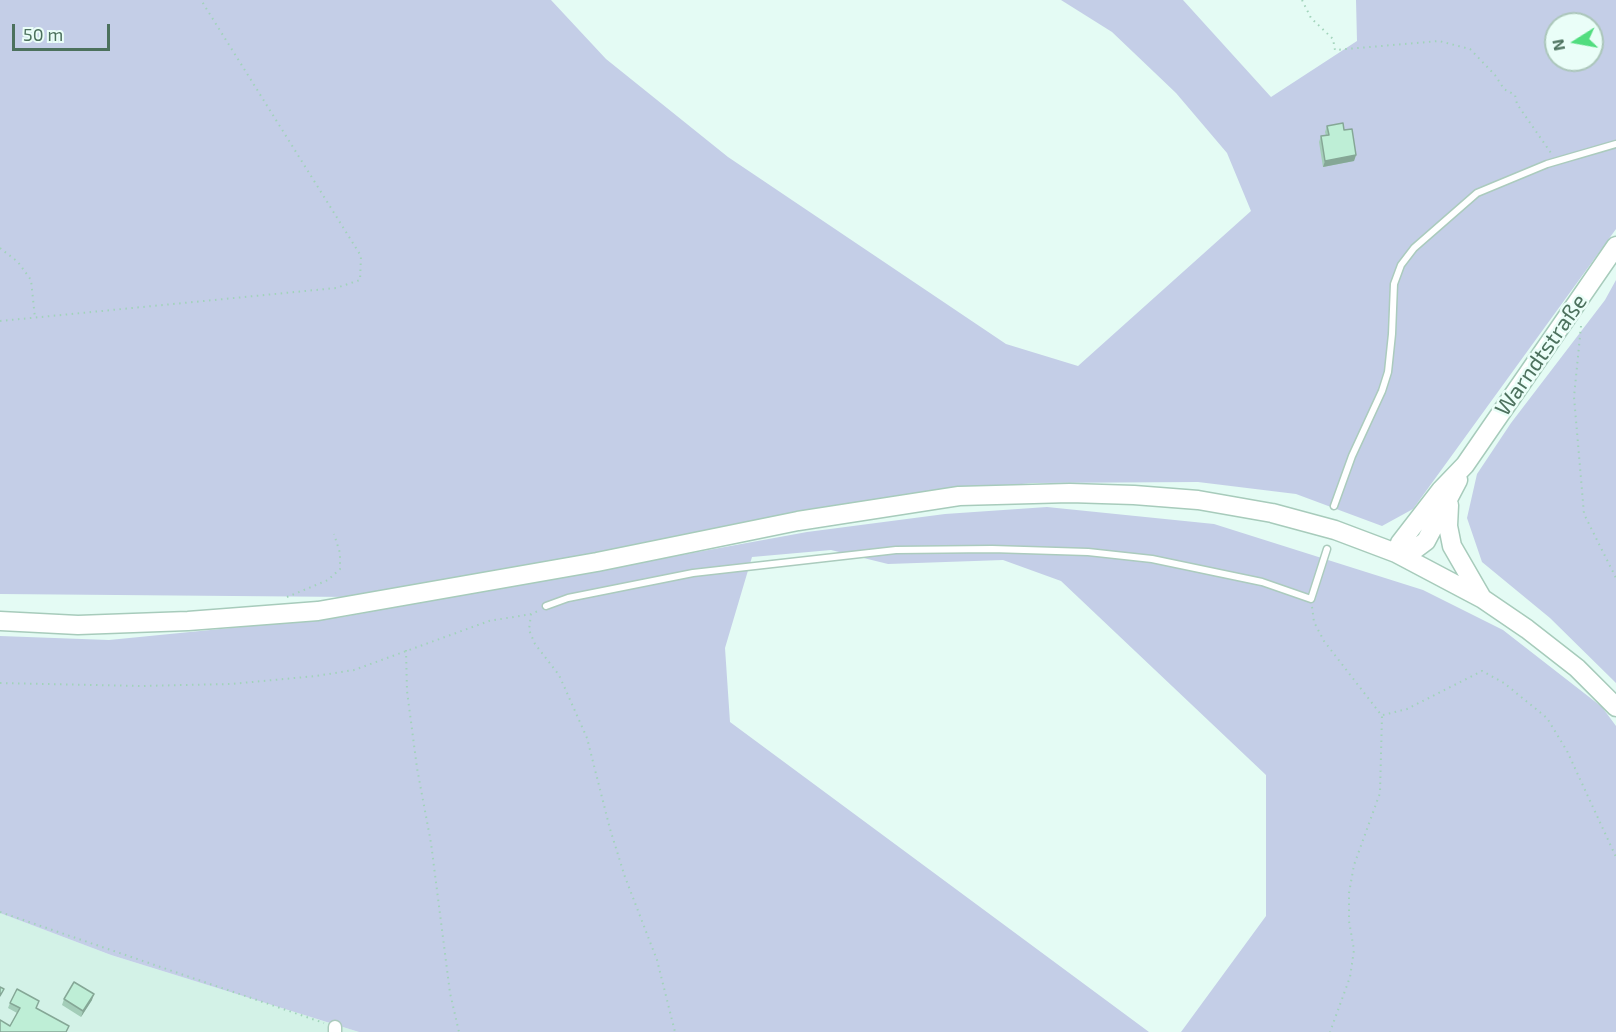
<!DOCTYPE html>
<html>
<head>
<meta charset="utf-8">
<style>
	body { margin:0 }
	#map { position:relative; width:1616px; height:1032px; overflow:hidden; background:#e4fbf4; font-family:"Exo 2",sans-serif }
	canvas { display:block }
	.north { position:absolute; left:1544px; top:12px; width:60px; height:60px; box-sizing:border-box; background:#eafef8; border:2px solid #abc6ba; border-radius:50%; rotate:259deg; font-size:16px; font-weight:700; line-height:24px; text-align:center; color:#4c715d }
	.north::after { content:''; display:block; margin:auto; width:21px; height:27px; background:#51dd7f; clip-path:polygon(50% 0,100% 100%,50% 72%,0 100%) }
	.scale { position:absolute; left:12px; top:24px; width:98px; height:27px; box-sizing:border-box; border:3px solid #4c715d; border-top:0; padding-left:8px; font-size:18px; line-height:21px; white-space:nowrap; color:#4c715d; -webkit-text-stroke:4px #eafef8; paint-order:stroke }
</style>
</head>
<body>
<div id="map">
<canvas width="1616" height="1032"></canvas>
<div class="north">N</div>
<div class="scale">50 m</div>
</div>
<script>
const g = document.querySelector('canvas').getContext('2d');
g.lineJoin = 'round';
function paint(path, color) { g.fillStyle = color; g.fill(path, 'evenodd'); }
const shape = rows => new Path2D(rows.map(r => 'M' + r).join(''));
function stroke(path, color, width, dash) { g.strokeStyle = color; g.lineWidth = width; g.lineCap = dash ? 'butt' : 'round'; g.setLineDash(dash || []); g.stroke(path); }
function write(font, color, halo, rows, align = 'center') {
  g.font = font + ' "Exo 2",sans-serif'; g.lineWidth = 5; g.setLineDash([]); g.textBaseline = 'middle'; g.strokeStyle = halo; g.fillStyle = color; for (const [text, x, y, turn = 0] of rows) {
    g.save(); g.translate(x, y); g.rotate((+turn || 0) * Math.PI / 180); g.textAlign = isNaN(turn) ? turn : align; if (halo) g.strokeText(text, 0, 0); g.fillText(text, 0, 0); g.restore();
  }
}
paint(shape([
	[0,913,111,955,359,1032,0,1032]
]), '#d3f2e7');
paint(shape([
	[0,0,551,0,606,59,728,157,1006,344,1078,366,1251,211,1227,153,1176,93,1112,32,1061,0,1183,0,1271,97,1357,41,1356,0,1616,0,1616,229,1413,509,1382,526,1296,494,1198,482,1033,483,946,491,350,597,0,594],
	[1556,24,1592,24,1592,60,1556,60],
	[1616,280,1616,683,1550,618,1482,562,1467,518,1477,474,1511,423,1605,300],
	[1047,507,1214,524,1423,590,1503,630,1602,707,1616,726,1616,1032,1181,1032,1266,916,1266,775,1061,581,1003,560,888,564,831,550,752,557,725,648,730,722,1149,1032,359,1032,111,955,0,913,0,636,109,640,342,617,807,532,945,514]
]), '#c4cee7');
const lane = shape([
	[1334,506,1352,456,1382,391,1388,372,1392,334,1394,284,1401,265,1414,248,1477,193,1547,164,1616,144],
	[546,606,568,598,693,573,896,550,992,549,1088,552,1152,559,1262,582,1311,599,1327,549]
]);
const street = shape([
	[335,1032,335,1027]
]);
const secondary = shape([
	[1449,505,1448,526,1452,546,1482,598],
	[1396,553,1400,543,1441,490,1465,465,1616,246],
	[1396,553,1414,550,1426,541,1458,480],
	[0,621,78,625,188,621,318,611,597,562,798,521,959,496,1070,493,1134,495,1198,500,1272,513,1335,530,1396,553,1483,599,1527,629,1577,668,1616,707]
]);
stroke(lane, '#abcbbd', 9);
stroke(street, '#abcbbd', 15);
stroke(secondary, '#a7cbbb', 21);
stroke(shape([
	[1302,0,1311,18,1333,39,1335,50,1439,41,1470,49,1495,75,1504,89,1515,95,1517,104,1551,153],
	[0,248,18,262,31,280,35,318],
	[0,321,336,288,360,280,361,256,201,0],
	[1581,326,1574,397,1584,514,1616,578],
	[287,597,328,580,340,569,340,553,334,534],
	[1312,607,1314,622,1324,641,1382,716,1380,793,1354,865,1349,893,1349,921,1354,950,1350,977,1330,1032],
	[531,614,529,630,535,644,559,675,587,738,610,829,625,877,657,960,675,1032],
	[406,650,407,691,417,768,431,843,450,993,459,1032],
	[0,683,140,686,231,684,316,676,354,670,489,621,531,614,538,611],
	[1383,715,1407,709,1482,671,1504,683,1547,718,1567,751,1616,857],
	[0,912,324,1023]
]), '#a1d3ba', 2, [1.5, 4.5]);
stroke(lane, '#fff', 6);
stroke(street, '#fff', 12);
stroke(secondary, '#fff', 18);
paint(shape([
	[1327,126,1344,130,1356,155,1354,161,1323,167,1319,142,1321,136,1326,136,1325,132],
	[64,999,92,1000,81,1017,62,1005],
	[10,1003,37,1008,67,1032,10,1026,17,1013,8,1008]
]), '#a3cdb8');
paint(shape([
	[1356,155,1354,161,1323,167,1325,161],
	[94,994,92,1000,81,1017,83,1011]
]), '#85a796');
const building = shape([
	[1343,123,1344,130,1352,129,1356,155,1325,161,1321,136,1329,135,1327,126,1343,123],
	[74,982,94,994,83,1011,64,999,74,982],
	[0,987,4,989,0,996,0,987],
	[17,989,39,1001,36,1008,69,1026,66,1032,0,1032,0,1020,10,1026,20,1008,10,1003,17,989]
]);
paint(building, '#beeed6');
stroke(building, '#85a796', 1.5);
write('22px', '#4c715d', '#eafef8', [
	["Warndtstraße",1541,355,-55]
]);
</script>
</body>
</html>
